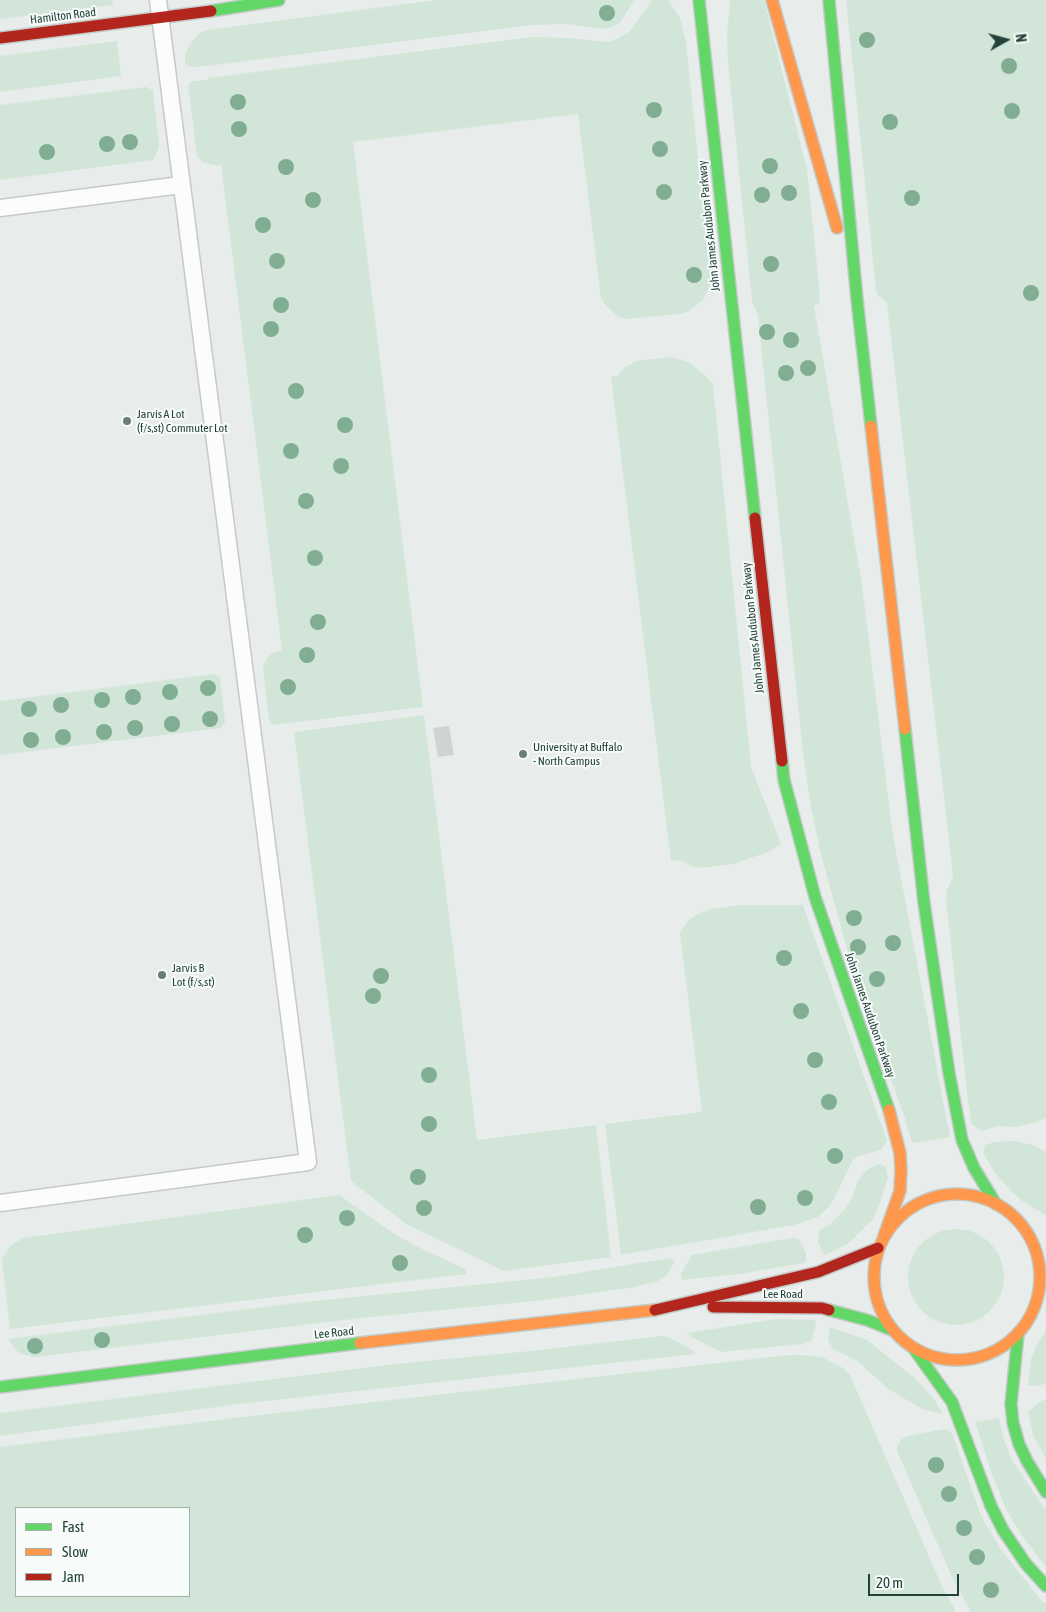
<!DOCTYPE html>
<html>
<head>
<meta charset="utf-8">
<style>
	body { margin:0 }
	#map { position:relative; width:1046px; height:1612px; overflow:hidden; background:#e8edeb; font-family:"Asap Condensed",sans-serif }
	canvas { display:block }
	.legend { position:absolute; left:15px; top:1507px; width:175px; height:90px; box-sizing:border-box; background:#f7fbf9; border:1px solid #a3b1ad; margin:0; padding:6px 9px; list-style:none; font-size:15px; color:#24423a }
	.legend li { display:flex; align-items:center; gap:10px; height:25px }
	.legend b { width:25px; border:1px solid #a3b1ad }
	.north { position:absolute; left:981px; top:15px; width:50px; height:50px; -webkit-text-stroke:4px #f7fbf9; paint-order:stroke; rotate:83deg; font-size:14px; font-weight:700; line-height:20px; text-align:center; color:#24423a }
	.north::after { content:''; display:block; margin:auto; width:18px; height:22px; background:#24423a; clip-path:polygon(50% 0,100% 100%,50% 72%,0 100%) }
	.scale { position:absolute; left:868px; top:1574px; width:91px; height:22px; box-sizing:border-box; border:2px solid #24423a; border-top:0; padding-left:6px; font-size:15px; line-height:18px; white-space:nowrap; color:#24423a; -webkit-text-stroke:4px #f7fbf9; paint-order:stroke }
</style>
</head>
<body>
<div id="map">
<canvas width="1046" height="1612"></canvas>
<ul class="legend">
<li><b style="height:6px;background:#63d668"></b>Fast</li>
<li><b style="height:6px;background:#ff974d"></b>Slow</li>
<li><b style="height:6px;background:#b3261e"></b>Jam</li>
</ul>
<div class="north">N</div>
<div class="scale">20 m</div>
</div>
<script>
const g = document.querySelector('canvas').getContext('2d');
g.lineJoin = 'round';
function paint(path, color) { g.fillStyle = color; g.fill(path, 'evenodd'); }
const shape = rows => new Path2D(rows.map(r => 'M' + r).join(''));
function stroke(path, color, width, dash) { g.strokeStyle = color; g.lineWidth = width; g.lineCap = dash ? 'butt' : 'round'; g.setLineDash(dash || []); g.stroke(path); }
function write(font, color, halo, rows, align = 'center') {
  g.font = font + ' "Asap Condensed",sans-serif'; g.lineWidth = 4; g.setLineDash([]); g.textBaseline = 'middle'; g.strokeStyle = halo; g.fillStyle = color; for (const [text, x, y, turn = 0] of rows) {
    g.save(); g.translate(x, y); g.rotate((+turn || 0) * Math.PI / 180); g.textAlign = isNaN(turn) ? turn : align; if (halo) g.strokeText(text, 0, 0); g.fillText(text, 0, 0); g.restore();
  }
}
paint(shape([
	[0,0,112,0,113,5,0,19],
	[436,0,634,0,620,23,609,28,601,29,567,24,532,25,207,66,192,67,185,64,185,55,190,44,201,32,207,30],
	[652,0,668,0,680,18,686,42,711,283,703,300,689,311,680,314,626,319,619,317,607,307,601,299,578,114,353,142,423,707,272,725,269,720,263,668,266,659,271,654,282,650,221,165,214,165,204,163,197,156,188,85,192,81,208,80,208,78,532,37,570,38,606,42,615,40,630,31],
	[730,0,764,0,807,169,820,295,819,303,814,306,862,585,893,836,950,1137,912,1143,904,1115,858,989,820,851,811,807,803,753,758,316,752,301,728,62,727,35],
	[846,0,1046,0,1046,1118,1038,1122,1016,1127,998,1126,982,1131,972,1125,968,1102,946,899,947,890,953,876,887,303,877,294,876,290],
	[117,41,121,76,0,92,0,56],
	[146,87,153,90,159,144,158,150,153,160,0,180,0,105],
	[672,357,690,363,707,377,713,384,751,767,781,844,768,852,733,864,702,868,691,866,680,860,671,861,611,377,617,376,625,367,637,361],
	[215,674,220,677,225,722,221,728,0,755,0,701],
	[424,715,477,1140,596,1125,611,1257,504,1271,406,1224,351,1181,294,732],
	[741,905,803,905,887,1141,881,1150,858,1156,852,1161,833,1201,827,1209,818,1217,794,1225,621,1255,605,1124,702,1112,680,933,684,926,691,918,700,913,711,909],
	[1015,1141,1033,1145,1046,1152,1046,1215,1022,1201,1012,1192,995,1173,983,1153,985,1145,994,1142],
	[880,1164,886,1167,888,1177,880,1203,872,1220,849,1243,838,1249,825,1255,823,1254,818,1242,819,1231,830,1224,845,1209,851,1200,858,1181,864,1173,871,1167],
	[339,1195,393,1233,418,1247,465,1269,467,1270,466,1274,10,1329,2,1259,10,1246,23,1238],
	'908 1277a48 48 0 1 1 96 0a48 48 0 1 1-96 0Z',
	[793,1238,799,1239,806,1253,806,1260,804,1263,739,1274,682,1280,681,1274,692,1255],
	[670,1258,675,1261,667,1275,658,1281,634,1287,545,1300,361,1318,36,1357,24,1355,18,1352,8,1339,304,1302,553,1277],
	[776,1319,815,1320,816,1324,812,1340,803,1344,721,1352,693,1338,687,1333],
	[830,1327,867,1340,916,1379,935,1400,942,1413,938,1413,922,1409,890,1390,868,1371,859,1362,833,1349,828,1340],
	[1046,1330,1046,1384,1035,1386,1028,1385,1031,1359,1035,1348],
	[662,1336,668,1337,694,1351,695,1354,239,1404,0,1436,0,1413,395,1364,530,1351],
	[788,1355,804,1355,822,1357,843,1368,850,1375,941,1584,956,1612,0,1612,0,1447,242,1417],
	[16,1508,189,1508,189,1596,16,1596],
	[1046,1399,1046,1459,1033,1435,1028,1412,1039,1402],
	[999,1418,1004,1440,1012,1460,1046,1511,1046,1567,1022,1536,1007,1511,992,1474,975,1422],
	[945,1429,952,1433,982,1518,1002,1551,1041,1600,1046,1604,1046,1612,971,1612,951,1575,897,1451,898,1444,902,1439,908,1436]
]), '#d1e6d8');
paint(shape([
	[449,726,454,755,438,757,433,728]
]), '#cfd4d2');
const lane = shape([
	[0,208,181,185],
	[0,1203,308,1162,158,0]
]);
const fast = shape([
	[699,0,755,518],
	[829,0,857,299,871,426],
	[211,11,279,0],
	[905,729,924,903,949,1073,962,1140,974,1168,996,1204],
	[782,761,784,780,815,897,889,1110],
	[829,1310,867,1320,892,1330],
	[1018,1334,1011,1404,1013,1423,1019,1444,1027,1461,1046,1492],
	[914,1349,952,1402,991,1506,1003,1530,1026,1564,1046,1586],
	[0,1387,360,1343]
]);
const slow = shape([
	[772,0,837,228],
	[871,426,905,729],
	'874 1277a83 83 0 1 1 166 0a83 83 0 1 1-166 0Z',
	[884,1236,900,1191,901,1170,900,1153,889,1110],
	[360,1343,655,1310]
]);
const jam = shape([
	[0,38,211,11],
	[755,518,782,761],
	[713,1307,822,1308,829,1310],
	[655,1310,818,1272,878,1248]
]);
stroke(lane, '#c5cac8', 19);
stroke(fast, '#c3cbc8', 14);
stroke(slow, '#c3cbc8', 14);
stroke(jam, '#c3cbc8', 14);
stroke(lane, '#fcfcfc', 16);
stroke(fast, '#63d668', 11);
stroke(slow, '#ff974d', 11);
stroke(jam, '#b3261e', 11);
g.fillStyle = '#81ae93';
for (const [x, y] of [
	[607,13],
	[867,40],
	[1009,66],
	[238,102],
	[654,110],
	[1012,111],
	[890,122],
	[239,129],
	[130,142],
	[107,144],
	[660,149],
	[47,152],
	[770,166],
	[286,167],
	[664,192],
	[789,193],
	[762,195],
	[912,198],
	[313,200],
	[263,225],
	[277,261],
	[771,264],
	[694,275],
	[1031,293],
	[281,305],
	[271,329],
	[767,332],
	[791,340],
	[808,368],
	[786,373],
	[296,391],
	[345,425],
	[291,451],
	[341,466],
	[306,501],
	[315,558],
	[318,622],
	[307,655],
	[288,687],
	[208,688],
	[170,692],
	[133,697],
	[102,700],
	[61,705],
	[29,709],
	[210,719],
	[172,724],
	[135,728],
	[104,732],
	[63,737],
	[31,740],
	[854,918],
	[893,943],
	[858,947],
	[784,958],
	[381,976],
	[877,979],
	[373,996],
	[801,1011],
	[815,1060],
	[429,1075],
	[829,1102],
	[429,1124],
	[835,1156],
	[418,1177],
	[805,1198],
	[758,1207],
	[424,1208],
	[347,1218],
	[305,1235],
	[400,1263],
	[102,1340],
	[35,1346],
	[936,1465],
	[949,1494],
	[964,1528],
	[977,1557],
	[991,1590]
]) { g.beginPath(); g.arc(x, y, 8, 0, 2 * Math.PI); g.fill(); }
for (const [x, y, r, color] of [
	[127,421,5,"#697e78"],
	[523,754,5,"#697e78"],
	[162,975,5,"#697e78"]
]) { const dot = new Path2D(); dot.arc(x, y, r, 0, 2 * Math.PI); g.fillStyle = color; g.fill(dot); stroke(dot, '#f7fbf9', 2); }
write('12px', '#24423a', '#f7fbf9', [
	["Hamilton Road",63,16,-7],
	["John James Audubon Parkway",709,226,-96],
	["John James Audubon Parkway",753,628,-96],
	["John James Audubon Parkway",870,1015,71],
	["Lee Road",783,1294],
	["Lee Road",334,1333,-6]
]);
write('12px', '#24423a', '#f7fbf9', [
	["Jarvis A Lot",137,414],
	["(f/s,st) Commuter Lot",137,428],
	["University at Buffalo",533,747],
	["- North Campus",533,761],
	["Jarvis B",172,968],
	["Lot (f/s,st)",172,982]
], 'left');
</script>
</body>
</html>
